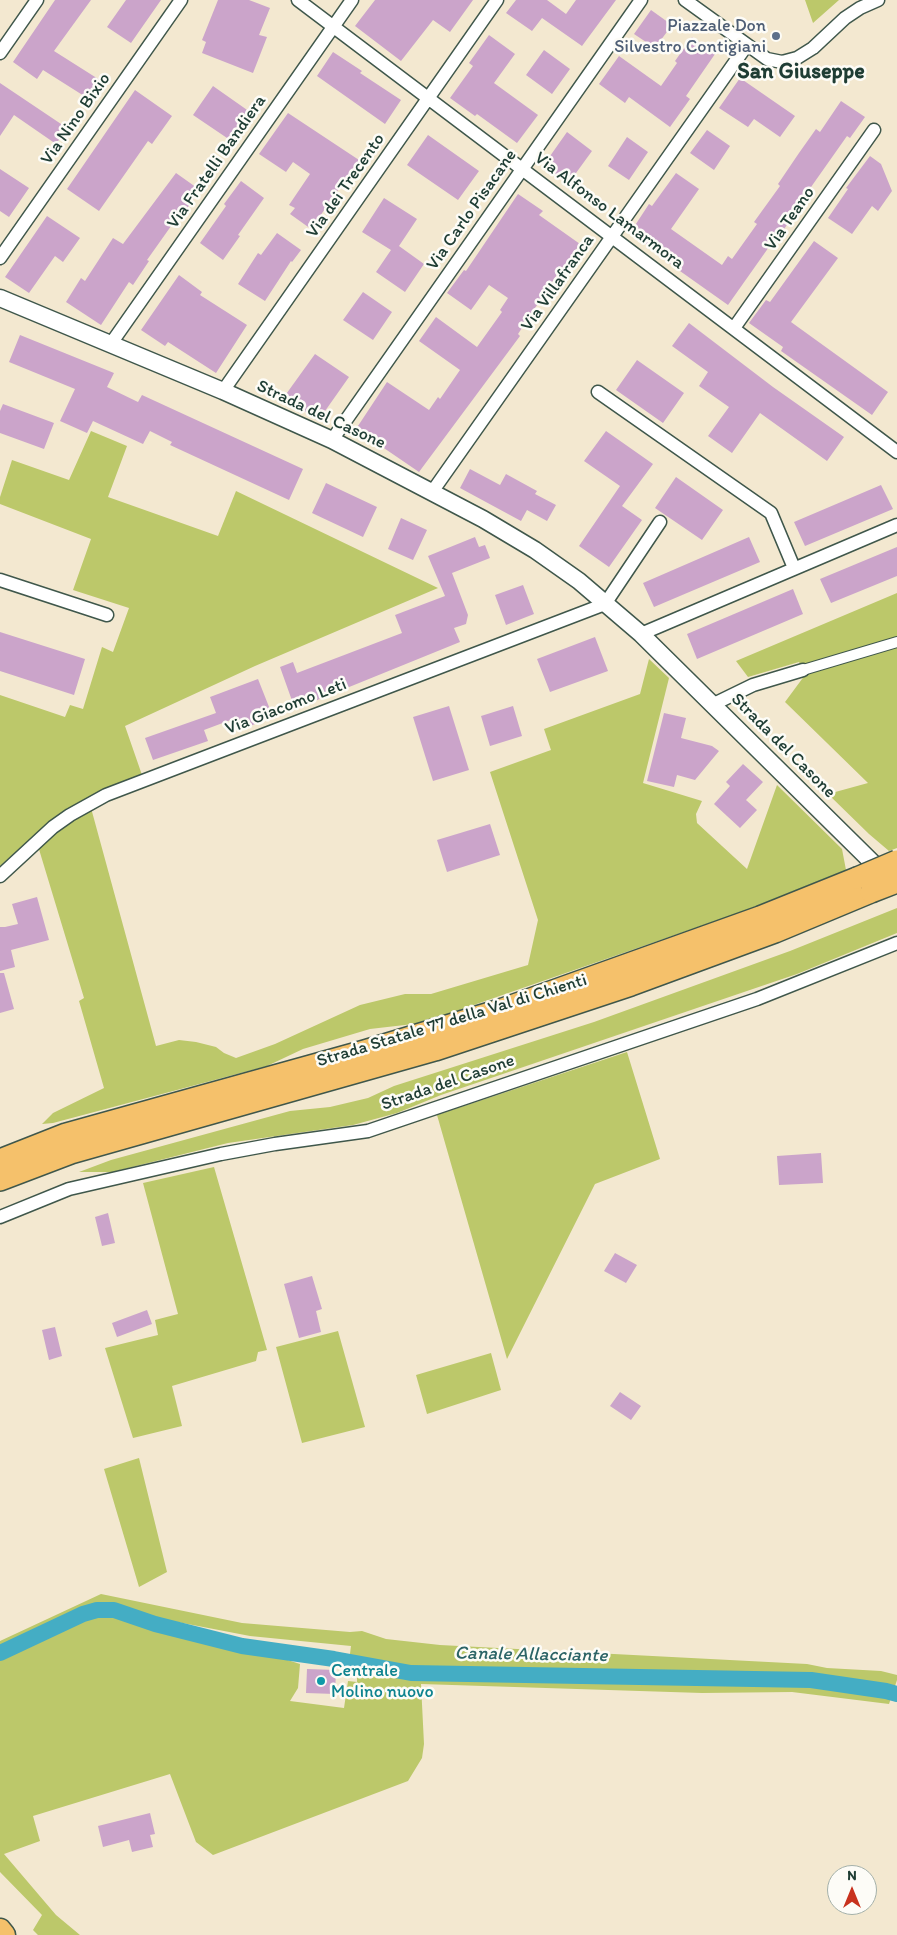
<!DOCTYPE html>
<html>
<head>
<meta charset="utf-8">
<style>
	body { margin:0 }
	#map { position:relative; width:897px; height:1935px; overflow:hidden; background:#f3e8d0; font-family:Itim,sans-serif }
	canvas { display:block }
	.north { position:absolute; left:827px; top:1865px; width:50px; height:50px; box-sizing:border-box; background:#fdfcf7; border:1px solid #a4b0a9; border-radius:50%; rotate:0deg; font-size:14px; font-weight:700; line-height:20px; text-align:center; color:#1f3d34 }
	.north::after { content:''; display:block; margin:auto; width:18px; height:22px; background:#c8321e; clip-path:polygon(50% 0,100% 100%,50% 72%,0 100%) }
</style>
</head>
<body>
<div id="map">
<canvas width="897" height="1935"></canvas>
<div class="north">N</div>
</div>
<script>
const g = document.querySelector('canvas').getContext('2d');
g.lineJoin = 'round';
function paint(path, color) { g.fillStyle = color; g.fill(path, 'evenodd'); }
const shape = rows => new Path2D(rows.map(r => 'M' + r).join(''));
function stroke(path, color, width, dash) { g.strokeStyle = color; g.lineWidth = width; g.lineCap = dash ? 'butt' : 'round'; g.setLineDash(dash || []); g.stroke(path); }
function write(font, color, halo, rows, align = 'center') {
  g.font = font + ' Itim,sans-serif'; g.lineWidth = 5; g.setLineDash([]); g.textBaseline = 'middle'; g.strokeStyle = halo; g.fillStyle = color; for (const [text, x, y, turn = 0] of rows) {
    g.save(); g.translate(x, y); g.rotate((+turn || 0) * Math.PI / 180); g.textAlign = isNaN(turn) ? turn : align; if (halo) g.strokeText(text, 0, 0); g.fillText(text, 0, 0); g.restore();
  }
}
paint(shape([
	[805,0,839,0,813,23],
	[91,431,127,446,108,497,218,536,236,491,438,588,255,666,125,726,142,775,102,791,66,810,30,839,0,866,0,695,65,717,70,705,83,709,102,647,113,652,129,608,73,590,91,539,0,504,0,497,12,460,69,480],
	[897,593,897,848,889,851,869,834,828,794,868,783,785,702,805,675,799,662,748,677,736,661],
	[649,659,669,678,643,783,702,801,696,814,697,823,747,869,777,785,842,849,846,870,744,911,422,1023,370,1029,303,1049,267,1066,53,1123,42,1124,53,1113,104,1088,79,1001,84,998,38,846,57,830,91,808,156,1046,179,1040,196,1042,216,1047,224,1053,236,1058,275,1044,360,1005,405,994,431,994,528,965,538,920,490,772,551,750,544,729,640,694],
	[897,908,897,933,797,974,441,1095,397,1113,353,1125,228,1143,112,1172,79,1172,111,1160,290,1111,330,1107,368,1098,394,1086,594,1022,790,951],
	[627,1052,660,1159,595,1184,507,1359,437,1115],
	[214,1167,267,1350,258,1352,256,1361,172,1386,182,1426,133,1438,105,1348,158,1335,155,1320,178,1314,143,1183],
	[338,1331,365,1427,302,1443,276,1347],
	[491,1353,501,1390,427,1414,416,1375],
	[139,1458,167,1572,139,1587,104,1469],
	[101,1594,242,1623,350,1632,362,1631,386,1639,440,1645,807,1664,827,1668,881,1671,897,1675,897,1680,889,1704,792,1692,702,1693,421,1684,424,1744,422,1758,408,1781,213,1855,196,1842,170,1774,33,1816,40,1841,4,1854,56,1915,80,1935,38,1935,33,1930,42,1915,0,1872,0,1641],
	[172,1621,250,1636,351,1646,348,1669,357,1672,357,1682,348,1681,344,1708,290,1701,298,1688,300,1664,266,1653,215,1644,178,1634]
]), '#bcc86a');
stroke(shape([
	[0,1653,83,1614,97,1610,114,1610,155,1624,242,1646,334,1659,411,1673,811,1680,886,1691,897,1694]
]), '#44adc4', 16);
paint(shape([
	[55,0,91,0,54,51,103,82,92,101,43,70,37,79,13,62],
	[126,0,161,0,131,43,107,27],
	[218,0,249,0,270,8,259,35,267,37,253,73,202,53,206,42,202,40],
	[375,0,473,0,450,32,433,20,401,61,355,26],
	[516,0,547,0,566,14,576,0,616,0,582,46,542,18,532,31,506,13],
	[651,10,672,25,655,48,634,34],
	[489,35,515,54,494,83,538,115,517,143,477,114,475,116,450,98,473,66,469,63],
	[692,37,715,54,686,96,690,99,670,127,629,97,625,103,599,84,619,56,661,86,677,63,675,61],
	[544,50,570,69,552,94,526,75],
	[333,52,362,71,360,73,401,100,385,124,317,76],
	[740,78,795,116,780,137,754,119,748,127,719,108],
	[0,83,67,128,56,144,14,115,0,136],
	[213,86,250,112,230,140,193,115],
	[135,90,172,116,152,144,148,141,99,211,67,189],
	[841,101,865,117,850,138,847,136,792,214,794,215,777,239,776,237,728,305,663,259,664,257,630,233,649,204,652,206,676,173,699,189,671,229,722,265,728,256,732,259,757,224,754,222,780,186,778,184,799,153,816,129,820,132],
	[288,113,359,160,311,229,290,214,295,208,289,205,310,174,293,162,286,172,259,154],
	[707,130,730,146,714,170,690,153],
	[567,132,592,151,568,184,543,166],
	[428,135,479,171,458,200,407,165],
	[627,137,648,152,629,180,608,166],
	[870,156,881,164,892,191,878,211,872,206,852,234,828,218,848,189,846,188],
	[0,169,29,188,9,217,0,211],
	[176,173,200,190,183,214,181,212,147,260,149,261,133,285,129,282,101,325,66,302,81,278,85,281,113,238,123,244],
	[241,181,264,198,238,235,240,236,223,260,200,243,226,206,224,204],
	[518,194,543,211,539,215,580,244,563,268,562,267,518,334,520,336,419,472,356,429,387,382,429,410,438,397,440,399,460,370,419,341,436,317,477,347,502,312,500,310,508,298,489,285,471,310,447,293,464,270,466,271],
	[384,198,417,219,399,246,424,264,405,292,376,272,391,250,362,232],
	[47,216,80,238,63,262,55,256,29,293,5,277],
	[277,233,301,250,292,262,291,261,265,301,238,284,258,253,261,255],
	[814,241,838,258,791,322,888,392,872,415,781,351,783,347,749,323,766,300,770,302],
	[179,275,202,292,200,295,247,325,216,373,168,342,165,346,141,330],
	[363,292,392,312,373,340,343,320],
	[689,323,773,387,844,437,827,461,760,413,732,453,708,436,729,407,699,386,708,372,672,346],
	[20,335,114,373,107,387,138,402,142,395,303,469,289,500,170,445,172,442,150,431,143,444,93,421,87,433,60,421,75,389,9,362],
	[315,354,349,377,318,421,284,397],
	[637,360,684,393,663,423,616,390],
	[3,404,54,423,44,449,0,433,0,411],
	[606,431,653,464,622,506,642,520,609,567,579,546,620,486,584,461],
	[470,469,500,485,506,474,537,491,535,494,556,505,547,521,527,510,521,521,460,488],
	[676,477,723,510,702,540,655,508],
	[326,483,377,507,363,537,312,513],
	[881,485,893,509,805,546,794,522],
	[401,518,427,530,413,560,388,549],
	[475,537,479,547,485,545,490,558,452,573,468,615,466,624,454,628,460,642,295,709,280,667,293,662,297,673,402,633,395,615,445,596,428,556],
	[749,537,760,562,654,607,643,583],
	[897,547,897,576,831,603,820,579],
	[523,585,534,614,506,625,495,595],
	[793,589,803,614,697,659,687,634],
	[0,632,85,659,74,695,0,671],
	[595,637,608,671,550,692,537,659],
	[258,679,273,717,240,730,236,718,204,730,208,741,153,760,145,738,216,713,210,697],
	[449,706,469,770,433,781,413,717],
	[513,706,522,736,490,746,481,716],
	[664,713,686,718,681,738,712,746,719,751,695,780,677,775,674,787,647,781],
	[743,764,763,782,746,800,757,810,740,828,714,804,730,786,726,782],
	[490,824,500,855,447,872,437,840],
	[37,897,49,940,11,950,15,967,0,971,0,927,5,927,18,924,12,904],
	[0,973,4,973,14,1009,0,1013],
	[821,1153,823,1183,779,1185,777,1156],
	[108,1213,115,1243,102,1246,95,1217],
	[615,1253,637,1265,626,1283,604,1271],
	[312,1276,322,1309,316,1311,321,1332,299,1338,284,1284],
	[147,1310,152,1324,117,1337,112,1323],
	[55,1327,62,1356,49,1360,42,1330],
	[620,1392,641,1406,631,1420,610,1406],
	[307,1669,336,1670,335,1694,306,1693],
	[150,1813,155,1834,150,1835,153,1847,132,1852,129,1840,103,1847,98,1826]
]), '#cba4ca');
const pedestrian = shape([
	[803,670,897,642]
]);
const minor = shape([
	[298,0,897,452],
	[685,0,767,59,782,62,797,58,813,48,845,18,860,8,878,0],
	[0,53,37,0],
	[0,258,181,0],
	[734,328,874,130],
	[110,345,352,0],
	[223,391,497,0],
	[598,392,771,513,794,568],
	[332,440,641,0],
	[432,492,747,45],
	[0,580,107,615],
	[641,634,897,525],
	[714,704,753,685,803,670],
	[0,876,53,827,70,815,106,795,605,604,660,522],
	[0,1217,69,1189,221,1154,275,1144,368,1131,757,999,897,943]
]);
const tertiary = shape([
	[0,298,223,391,332,440,483,519,535,550,579,581,641,634,885,875]
]);
const trunk = shape([
	[0,1160,66,1134,364,1051,503,1009,760,917,857,878],
	[0,1180,71,1153,435,1050,631,985,775,932,871,892]
]);
const motorway = shape([
	[0,1930,4,1935]
]);
stroke(pedestrian, '#3f574b', 12);
stroke(minor, '#3f574b', 15);
stroke(tertiary, '#3f574b', 19);
stroke(trunk, '#3f574b', 24);
stroke(motorway, '#3f574b', 25);
stroke(pedestrian, '#fff', 10);
stroke(minor, '#fff', 12);
stroke(tertiary, '#fff', 16);
stroke(trunk, '#f5c16b', 21);
stroke(motorway, '#f5c16b', 22);
const trunkBridge = shape([
	[857,878,897,861],
	[871,892,897,882]
]);
stroke(trunkBridge, '#3f574b', 24, []);
stroke(trunkBridge, '#f5c16b', 21);
for (const [x, y, r, color] of [
	[776,36,5,"#5c6f8a"],
	[321,1681,5,"#0f9aa8"]
]) { const dot = new Path2D(); dot.arc(x, y, r, 0, 2 * Math.PI); g.fillStyle = color; g.fill(dot); stroke(dot, '#fdfcf7', 2); }
write('18px', '#4e5e75', '#fdfcf7', [
	["Piazzale Don",766,26],
	["Silvestro Contigiani",766,47]
], 'right');
write('18px', '#1f3d34', '#fdfcf7', [
	["Via Nino Bixio",76,119,-55],
	["Via Fratelli Bandiera",217,162,-55],
	["Via dei Trecento",346,186,-55],
	["Via Carlo Pisacane",472,210,-55],
	["Via Alfonso Lamarmora",609,211,37],
	["Via Teano",790,219,-55],
	["Via Villafranca",558,283,-55],
	["Strada del Casone",321,415,25],
	["Via Giacomo Leti",286,707,-21],
	["Strada del Casone",783,746,45],
	["Strada Statale 77 della Val di Chienti",452,1021,-17],
	["Strada del Casone",448,1083,-19]
]);
write('18px', '#0d838f', '#fdfcf7', [
	["Centrale",331,1671],
	["Molino nuovo",331,1692]
], 'left');
write('italic 19px', '#2c6466', '#fdfcf7', [
	["Canale Allacciante",531,1655,1]
]);
write('bold 22px', '#1f3d34', '#fdfcf7', [
	["San Giuseppe",801,72]
]);
</script>
</body>
</html>
